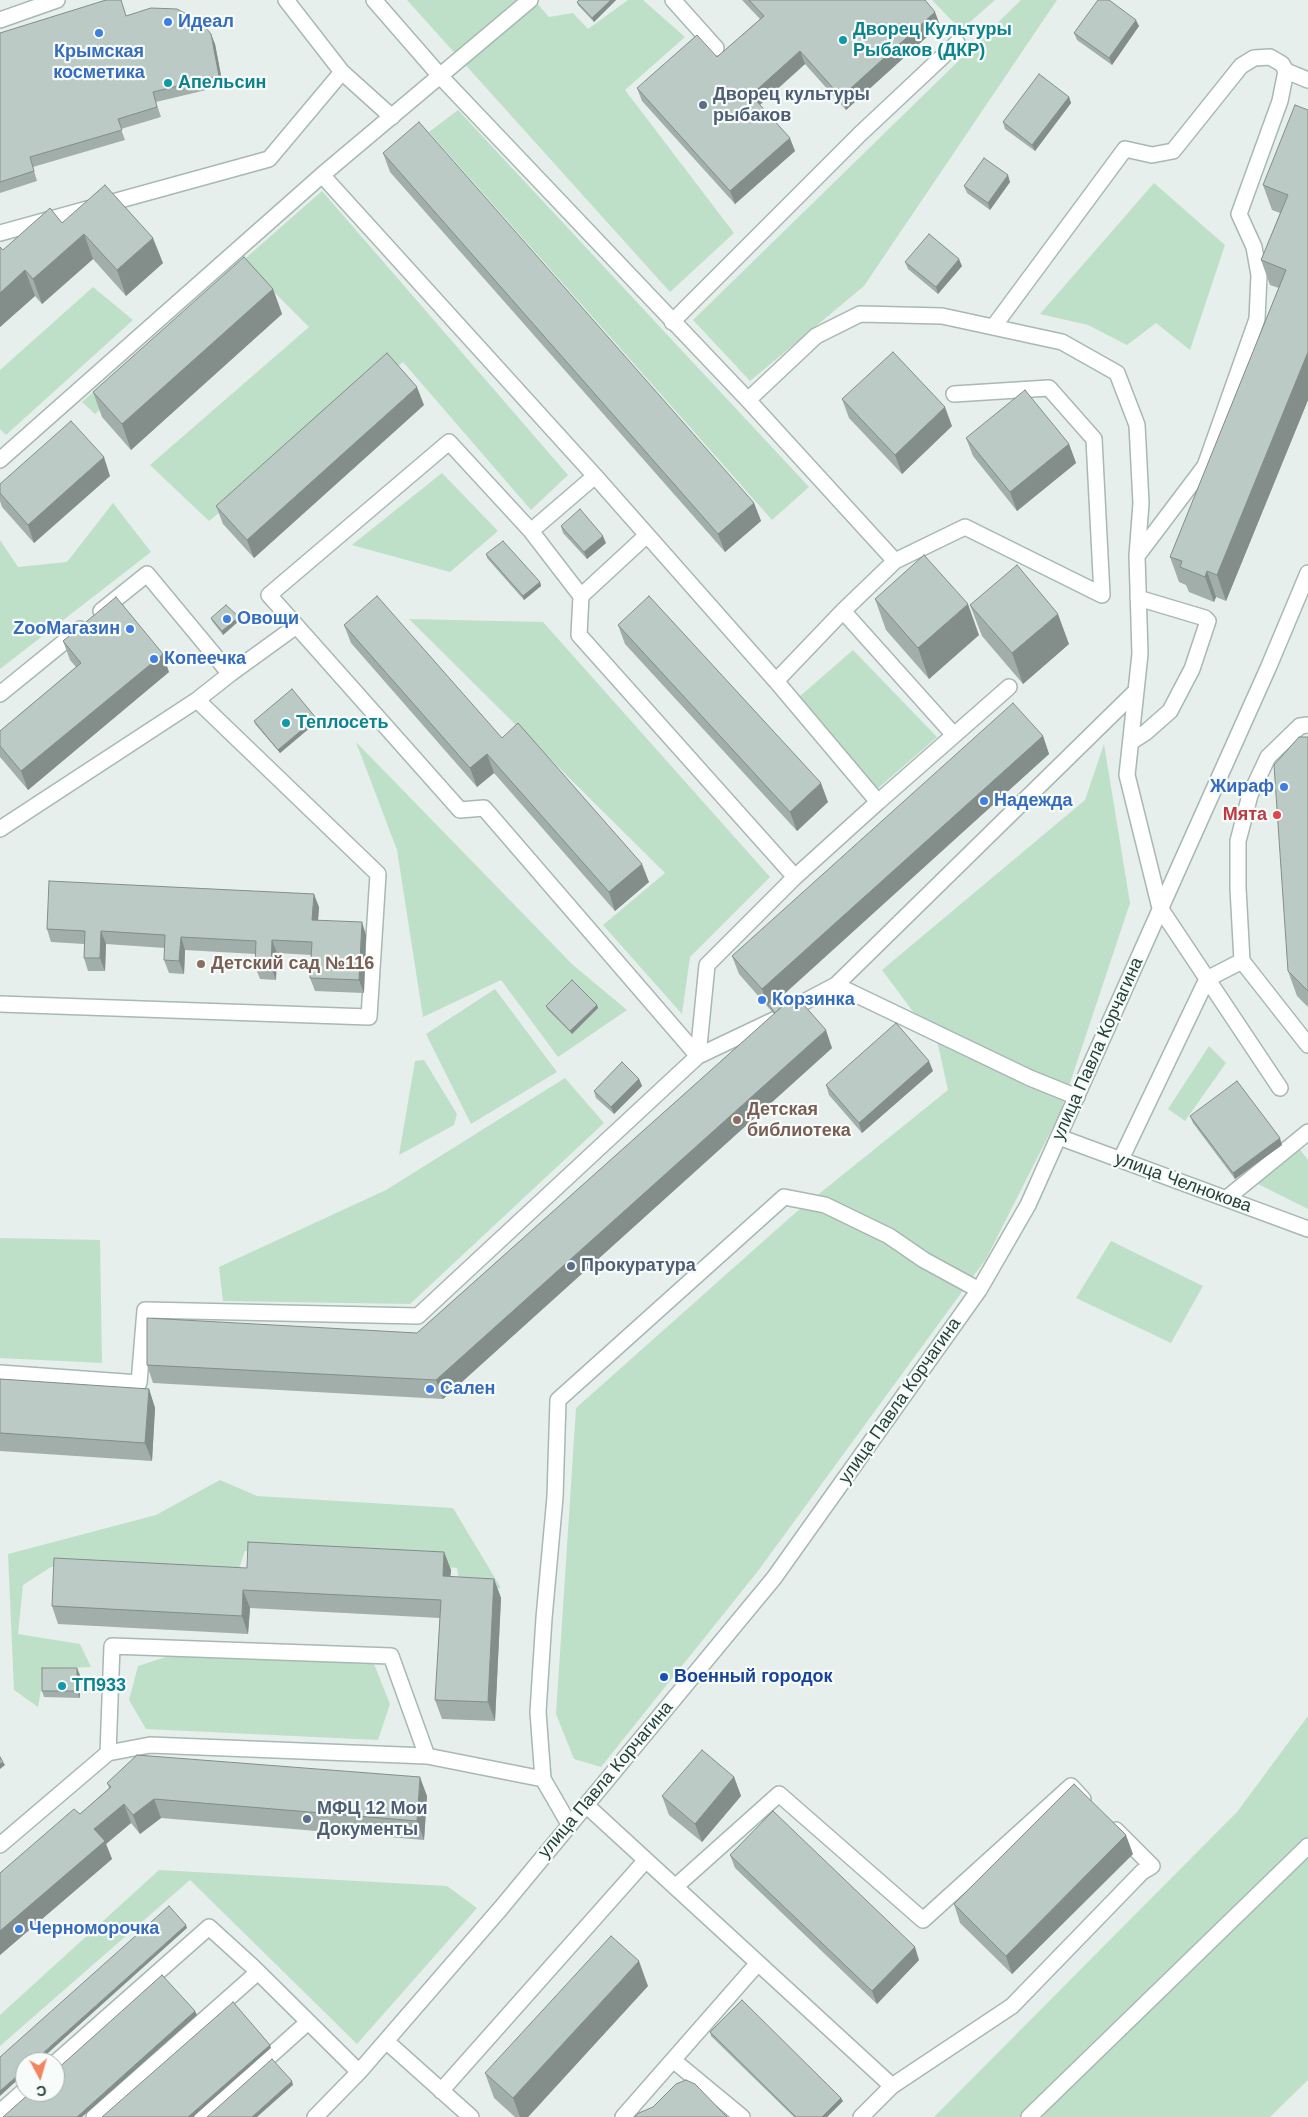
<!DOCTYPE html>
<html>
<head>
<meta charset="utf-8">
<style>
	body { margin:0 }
	#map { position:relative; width:1308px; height:2117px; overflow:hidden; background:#e6efeb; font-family:Arial,sans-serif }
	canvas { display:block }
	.north { position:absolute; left:15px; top:2052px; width:50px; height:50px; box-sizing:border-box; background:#f7fbf9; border:1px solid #a3b1ad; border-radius:50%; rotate:174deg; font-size:14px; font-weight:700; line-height:20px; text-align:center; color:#24423a }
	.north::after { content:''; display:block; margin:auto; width:18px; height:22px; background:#f4845f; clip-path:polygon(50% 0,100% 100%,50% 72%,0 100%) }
</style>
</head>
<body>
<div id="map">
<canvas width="1308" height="2117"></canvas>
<div class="north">С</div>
</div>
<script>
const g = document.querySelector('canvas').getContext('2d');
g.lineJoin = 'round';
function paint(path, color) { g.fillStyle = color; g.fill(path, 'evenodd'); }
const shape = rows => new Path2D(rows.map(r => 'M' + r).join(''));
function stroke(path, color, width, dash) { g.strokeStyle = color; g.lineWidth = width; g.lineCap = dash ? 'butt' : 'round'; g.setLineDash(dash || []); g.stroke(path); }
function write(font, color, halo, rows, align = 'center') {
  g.font = font + ' Arial,sans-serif'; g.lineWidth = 4.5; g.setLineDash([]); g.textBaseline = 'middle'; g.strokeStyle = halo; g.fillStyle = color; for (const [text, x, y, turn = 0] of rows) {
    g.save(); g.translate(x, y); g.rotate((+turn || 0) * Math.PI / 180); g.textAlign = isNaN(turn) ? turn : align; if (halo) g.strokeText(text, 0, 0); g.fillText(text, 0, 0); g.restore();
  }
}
paint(shape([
	[407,0,534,0,549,17,573,13,588,29,628,0,643,0,685,37,625,90,734,233,670,292],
	[932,0,995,0,961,30],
	[1021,0,1057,0,864,286,750,381,693,320],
	[458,110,809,487,772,520,429,132],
	[1154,183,1225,245,1190,350,1156,323,1127,345,1088,325,1040,314],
	[322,191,568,475,531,510,403,362,209,521,150,465,309,327,257,275,95,414,82,402],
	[93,287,133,320,6,435,0,429,0,370],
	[442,473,498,531,450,572,352,545],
	[113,503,151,552,0,669,0,540,18,567,67,562],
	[409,619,543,622,770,877,690,957,682,1014,603,925,665,873],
	[853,650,937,737,876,790,799,697],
	[356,742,573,965,627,1010,558,1057,501,980,423,1017,397,850],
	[1104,744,1130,903,1060,1113,986,1259,758,1571,601,1767,574,1759,556,1714,576,1408,794,1214,948,1090,938,1045,882,970,1085,800],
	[495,989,557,1072,471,1124,426,1034],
	[1209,1046,1226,1063,1185,1121,1168,1109],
	[424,1060,457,1114,454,1125,399,1155,415,1061],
	[565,1078,604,1123,410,1304,223,1301,219,1267,386,1190],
	[1298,1147,1308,1160,1308,1209,1256,1183],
	[0,1238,100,1240,102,1363,0,1358],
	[1111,1241,1203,1286,1171,1343,1076,1298],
	[220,1480,257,1496,453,1508,501,1588,461,1590,457,1568,245,1551,236,1577,51,1567,23,1585,18,1634,80,1644,91,1667,45,1669,38,1707,14,1690,8,1554,156,1515],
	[172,1655,374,1664,390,1704,378,1740,146,1729,129,1700,138,1666],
	[1308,1716,1308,2080,1270,2117,934,2117,1237,1812],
	[159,1870,447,1886,477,1908,357,2044,190,1880,0,2046,0,2015]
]), '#bfe0c8');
const minor = shape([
	[286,0,342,72],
	[673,0,716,48],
	[0,20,57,0],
	[1286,71,1308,80],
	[322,175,530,0],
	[0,233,269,159,342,72,392,117],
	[672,322,860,134,957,43],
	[994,326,1125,149,1152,155,1173,151,1241,66,1254,58,1270,57,1282,64,1286,71,1280,101,1239,214,1254,247,1259,275,1257,319,1205,466,1137,556],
	[748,400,816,336,860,314,942,316,1062,342,1117,373,1137,425,1141,503,1137,556,1140,654,1127,775,1160,908,1280,1088],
	[0,460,322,175,595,476,531,531,449,442,269,595,460,810,484,808,698,1056,776,1019],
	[595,476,776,681],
	[531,531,581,596,647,535],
	[895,561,965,527,1102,595,1094,439,1049,388,954,394],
	[581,596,579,635,795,877],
	[843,611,954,735],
	[230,674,295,627],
	[0,694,80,629],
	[1131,742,1145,733,1170,711,1192,669,1208,621,1205,618,1138,598],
	[878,802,1009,687],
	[0,829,197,700,230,674,147,574,101,611],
	[1242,961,1238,888,1238,841,1250,795,1268,757,1300,726,1308,725],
	[836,985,1030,1078,1077,1097],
	[0,1004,369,1017,378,874,197,700],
	[785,1012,836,985,1136,691],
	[1059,1137,1308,1229],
	[1121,1159,1207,979,1242,961,1308,1045],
	[1227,1198,1308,1132],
	[0,1373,139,1383,145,1310,418,1316,698,1056,707,965,795,877,878,802,776,681,843,611,895,561,748,400,441,77,374,0],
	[108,1753,112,1646,391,1656,427,1756],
	[586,1805,892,2086,1012,2006,1142,1872,1152,1866,1116,1830],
	[569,1824,543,1779,538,1712,544,1618,555,1497,558,1400,784,1197,825,1205,889,1236,924,1260,979,1290],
	[0,1845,108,1753,150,1745,427,1756,543,1779],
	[675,1887,779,1794,923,1920,1071,1786,1083,1799],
	[386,2041,471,2117],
	[673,2060,742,2117],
	[55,2063,209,1927,253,1967,359,2072],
	[441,2091,646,1860],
	[0,2112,25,2090],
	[94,2117,258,1972],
	[202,2117,308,2022],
	[315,2117,359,2072,501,1908,774,1578,979,1290,1028,1205,1269,666,1308,573],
	[623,2117,758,1963],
	[861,2117,892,2086],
	[1029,2117,1308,1846]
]);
stroke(minor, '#a8b8b2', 18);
stroke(minor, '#fff', 15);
paint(shape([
	[579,0,616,0,594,22,578,5,577,2],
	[742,0,925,0,940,25,846,110,805,64,760,105,795,151,735,204,642,101,637,88,717,57,760,19],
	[126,16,215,44,223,86,156,102,161,117,121,129,125,140,33,167,37,181,0,193,0,33],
	[1139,26,1112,65,1077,40,1074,33],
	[1069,97,1071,103,1035,151,1005,129,1003,122],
	[1308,110,1308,400,1226,601,1216,597,1214,602,1189,592,1186,585,1179,582,1170,557,1279,288,1270,285,1261,260,1280,213,1272,210,1263,185],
	[383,153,754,503,761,521,725,552,390,172],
	[1010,182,990,210,967,193,964,186],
	[62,223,163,263,126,296,93,259,42,304,35,296,0,327,0,247,3,250],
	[905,262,962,266,938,294,908,269],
	[273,289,282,314,131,450,102,417,93,392],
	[842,399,952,426,902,474,849,418],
	[424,405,254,558,223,524,216,506],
	[966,438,1069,444,1076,463,1017,511,973,456],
	[110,476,34,543,2,507,0,501,0,484],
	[561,526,606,543,587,559,563,533],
	[486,554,540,582,541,586,524,600,487,558],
	[875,599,979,635,929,679,886,630],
	[970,605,1069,644,1023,684,982,636],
	[239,617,240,620,223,635,212,621,211,618],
	[344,625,502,738,649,882,615,911,494,773,477,787,351,643],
	[618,625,828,802,797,831,625,644],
	[63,641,169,672,28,790,0,757,0,731,76,667,70,660],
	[316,718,318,721,280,753,255,724,254,721],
	[1043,736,1049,754,776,1001,781,1007,832,1048,443,1399,153,1383,147,1365,417,1333,774,1014,739,974,732,956],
	[1308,737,1308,1007,1297,996,1288,971],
	[319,907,318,920,366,935,364,993,315,991,310,978,311,955,277,953,276,980,260,979,255,966,255,954,185,950,184,974,169,973,164,960,165,948,106,944,105,971,88,971,84,958,84,944,51,942,47,929],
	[597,1005,598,1008,572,1034,547,1009,546,1006],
	[933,1071,862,1133,829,1095,826,1085],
	[639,1079,642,1086,614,1114,596,1098,594,1091],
	[1190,1116,1282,1145,1235,1179,1193,1123],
	[0,1379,149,1389,155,1408,152,1461,0,1451],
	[444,1552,451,1570,450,1577,494,1579,501,1598,495,1721,442,1719,435,1700,440,1618,250,1608,248,1634,58,1624,52,1606,247,1568],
	[80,1675,80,1698,44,1697,42,1691],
	[734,1777,741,1796,702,1842,669,1815,662,1796],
	[107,1783,427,1796,424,1840,161,1818,140,1834,131,1823,106,1844,112,1859,0,1955,0,1873,80,1814,109,1788],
	[1133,1854,1012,1974,960,1923,954,1904],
	[730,1855,919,1960,877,2004,735,1868],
	[648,1986,528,2117,515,2117,494,2098,485,2073],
	[710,2032,843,2101,827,2117,794,2117,711,2036]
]), '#a1aea9');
paint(shape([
	[611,0,616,0,594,22,592,18],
	[935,12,940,25,846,110,841,97],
	[1136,20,1139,26,1112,65,1109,58],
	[211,34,215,44,223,86,219,76],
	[800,51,805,64,756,108,751,95],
	[1069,97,1071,103,1035,151,1032,145],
	[790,138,795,151,735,204,730,191],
	[1008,175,1010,182,990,210,988,203],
	[84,234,93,259,42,304,33,279],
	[153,238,163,263,126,296,117,270],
	[959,259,962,266,938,294,936,287],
	[25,270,35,296,0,327,0,293],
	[273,289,282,314,131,450,122,424],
	[1308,352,1308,400,1226,601,1217,575],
	[417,387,424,405,254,558,247,540],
	[945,407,952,426,902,474,895,455],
	[1069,444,1076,463,1017,511,1010,492],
	[104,457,110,476,34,543,28,525],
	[754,503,761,521,725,552,718,534],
	[603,536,606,543,587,559,584,552],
	[1207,571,1216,597,1214,602,1205,577],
	[540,582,541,586,524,600,523,596],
	[968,604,979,635,929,679,918,648],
	[1058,614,1069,644,1023,684,1012,653],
	[239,617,240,620,223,635,222,631],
	[163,654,169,672,28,790,21,771],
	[316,718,318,721,280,753,278,750],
	[1043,736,1049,754,770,1007,768,1004,769,1008,762,989],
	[487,754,494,773,477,787,470,768],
	[821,783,828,802,797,831,790,812],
	[642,864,649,882,615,911,609,892],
	[314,894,319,907,317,933,312,920],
	[362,922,366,935,364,993,359,980],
	[101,931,106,944,105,971,100,958],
	[181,937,185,950,184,974,179,961],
	[272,940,277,953,276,980,271,967],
	[597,1005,598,1008,572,1034,570,1031],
	[826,1030,832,1048,443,1399,436,1380],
	[929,1061,933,1071,862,1133,859,1123],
	[639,1079,642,1086,614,1114,611,1107],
	[1280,1138,1282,1145,1235,1179,1233,1173],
	[149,1389,155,1408,152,1461,145,1443],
	[444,1552,451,1570,449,1595,443,1576],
	[494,1579,501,1598,495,1721,488,1702],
	[243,1590,250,1608,248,1634,242,1616],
	[77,1668,80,1675,80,1698,77,1691],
	[3,1762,5,1765,0,1769,0,1764],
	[420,1777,427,1796,424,1840,417,1821],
	[734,1777,741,1796,702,1842,695,1824],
	[154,1799,161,1818,140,1834,133,1815],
	[124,1804,131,1823,106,1844,112,1859,0,1955,0,1931,94,1829],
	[1126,1835,1133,1854,1012,1974,1006,1956],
	[186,1925,187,1928,38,2062,33,2062],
	[915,1947,919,1960,877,2004,872,1991],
	[639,1961,648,1986,528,2117,520,2117,513,2098],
	[195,2011,197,2015,82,2117,77,2117],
	[270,2045,271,2048,193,2117,188,2117],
	[25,2069,25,2073,0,2096,0,2091],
	[292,2081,293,2085,257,2117,252,2117],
	[841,2098,843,2101,827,2117,822,2117]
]), '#838d89');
const building = shape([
	[106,0,121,0,126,16,151,8,177,9,200,21,211,34,219,76,153,92,157,107,118,119,122,130,30,157,34,171,0,182,0,33,106,0],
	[579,0,611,0,592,18,577,2,579,0],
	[749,0,925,0,935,12,841,97,800,51,751,95,790,138,730,191,637,88,697,35,717,57,764,16,749,0],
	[1098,0,1109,0,1136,20,1109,58,1074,33,1098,0],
	[1039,74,1069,97,1032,145,1003,122,1039,74],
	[1295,105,1308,110,1308,352,1217,575,1207,571,1205,577,1180,567,1182,561,1170,557,1286,270,1261,260,1288,195,1263,185,1295,105],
	[419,122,754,503,718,534,383,153,419,122],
	[984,158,1008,175,988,203,964,186,984,158],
	[105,185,153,238,117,270,84,234,33,279,25,270,0,293,0,247,3,250,50,208,62,223,105,185],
	[929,234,959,259,936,287,905,262,929,234],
	[244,257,273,289,122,424,93,392,244,257],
	[893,352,945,407,895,455,842,399,893,352],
	[387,353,417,387,247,540,216,506,387,353],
	[1025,390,1069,444,1010,492,966,438,1025,390],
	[71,421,104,457,28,525,0,493,0,484,71,421],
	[580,509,603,536,584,552,561,526,580,509],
	[503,541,540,582,523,596,486,554,503,541],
	[924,555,968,604,918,648,875,599,924,555],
	[1017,565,1058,614,1012,653,970,605,1017,565],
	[377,596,502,738,518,723,642,864,609,892,487,754,470,768,344,625,377,596],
	[649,596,821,783,790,812,618,625,649,596],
	[116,597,163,654,21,771,0,746,0,731,81,663,63,641,116,597],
	[226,605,239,617,222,631,211,618,226,605],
	[292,689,316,718,278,750,254,721,292,689],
	[1013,703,1043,736,762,989,732,956,1013,703],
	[1299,737,1308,737,1308,991,1288,971,1274,765,1299,737],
	[49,881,314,894,312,920,362,922,359,980,310,978,312,942,272,940,271,967,255,966,256,941,181,937,179,961,164,960,165,935,101,931,100,958,84,958,85,931,47,929,49,881],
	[572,980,597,1005,570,1031,546,1006,572,980],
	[795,995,826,1030,436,1380,147,1365,147,1318,417,1333,795,995],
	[774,999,781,1007,775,1013,768,1004,774,999],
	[896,1023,929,1061,859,1123,826,1085,896,1023],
	[622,1062,639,1079,611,1107,594,1091,622,1062],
	[1237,1081,1280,1138,1233,1173,1190,1116,1237,1081],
	[0,1379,149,1389,145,1443,0,1433,0,1379],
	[248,1542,444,1552,443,1576,494,1579,488,1702,435,1700,441,1600,243,1590,242,1616,52,1606,54,1558,247,1568,248,1542],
	[42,1668,77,1668,77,1691,42,1691,42,1668],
	[702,1750,734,1777,695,1824,662,1796,702,1750],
	[137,1755,420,1777,417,1821,154,1799,133,1815,124,1804,94,1829,105,1841,0,1931,0,1873,74,1809,80,1814,111,1787,107,1783,137,1755],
	[0,1757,3,1762,0,1764,0,1757],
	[1074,1784,1126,1835,1006,1956,954,1904,1074,1784],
	[773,1811,915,1947,872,1991,730,1855,773,1811],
	[169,1906,186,1925,33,2062,25,2062,25,2069,0,2091,0,2057,169,1906],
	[611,1936,639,1961,513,2098,485,2073,611,1936],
	[162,1975,195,2011,77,2117,3,2117,31,2092,55,2092,55,2071,162,1975],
	[742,2000,841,2098,822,2117,796,2117,710,2032,742,2000],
	[233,2002,270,2045,188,2117,102,2117,233,2002],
	[272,2059,292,2081,252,2117,207,2117,272,2059],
	[686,2080,695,2084,727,2117,634,2117,639,2113,653,2107,676,2084,686,2080]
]);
paint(building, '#bbcac4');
stroke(building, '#838d89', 1);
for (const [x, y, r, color] of [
	[168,22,5,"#3f7fe0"],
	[99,33,5,"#3f7fe0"],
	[843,40,5,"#0f9aa8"],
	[168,83,5,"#0f9aa8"],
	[703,105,5,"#5c6f8a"],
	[227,619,5,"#3f7fe0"],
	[130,629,5,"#3f7fe0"],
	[154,659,5,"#3f7fe0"],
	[286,723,5,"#0f9aa8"],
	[1284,787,5,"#3f7fe0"],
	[984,801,5,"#3f7fe0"],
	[1277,815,5,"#e0444e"],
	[201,964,5,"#8d6e63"],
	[762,1000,5,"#3f7fe0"],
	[737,1120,5,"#8d6e63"],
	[571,1266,5,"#5c6f8a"],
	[430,1389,5,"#3f7fe0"],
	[664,1677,5,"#1a4fb4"],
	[62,1686,5,"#0f9aa8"],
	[307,1819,5,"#5c6f8a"],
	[19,1929,5,"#3f7fe0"]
]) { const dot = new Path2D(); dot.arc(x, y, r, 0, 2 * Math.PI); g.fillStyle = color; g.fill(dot); stroke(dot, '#f7fbf9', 2); }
write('bold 18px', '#366cbe', '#f7fbf9', [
	["Идеал",178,22],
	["Крымская",99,52,"center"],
	["косметика",99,73,"center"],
	["Овощи",237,619],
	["ZooМагазин",120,629,"right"],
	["Копеечка",164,659],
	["Жираф",1274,787,"right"],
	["Надежда",994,801],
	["Корзинка",772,1000],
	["Сален",440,1389],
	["Черноморочка",29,1929]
], 'left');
write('bold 18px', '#0d838f', '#f7fbf9', [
	["Дворец Культуры",853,30],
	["Рыбаков (ДКР)",853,51],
	["Апельсин",178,83],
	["Теплосеть",296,723],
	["ТП933",72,1686]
], 'left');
write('bold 18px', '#4e5e75', '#f7fbf9', [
	["Дворец культуры",713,95],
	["рыбаков",713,116],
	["Прокуратура",581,1266],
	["МФЦ 12 Мои",317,1809],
	["Документы",317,1830]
], 'left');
write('bold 18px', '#be3a42', '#f7fbf9', [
	["Мята",1267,815]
], 'right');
write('bold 18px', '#785e54', '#f7fbf9', [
	["Детский сад №116",211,964],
	["Детская",747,1110],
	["библиотека",747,1131]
], 'left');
write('18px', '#24423a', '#f7fbf9', [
	["улица Павла Корчагина",1098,1049,-66],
	["улица Челнокова",1183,1183,20],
	["улица Павла Корчагина",900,1401,-55],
	["улица Павла Корчагина",606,1780,-50]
]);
write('bold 18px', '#164399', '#f7fbf9', [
	["Военный городок",674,1677]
], 'left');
</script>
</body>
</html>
